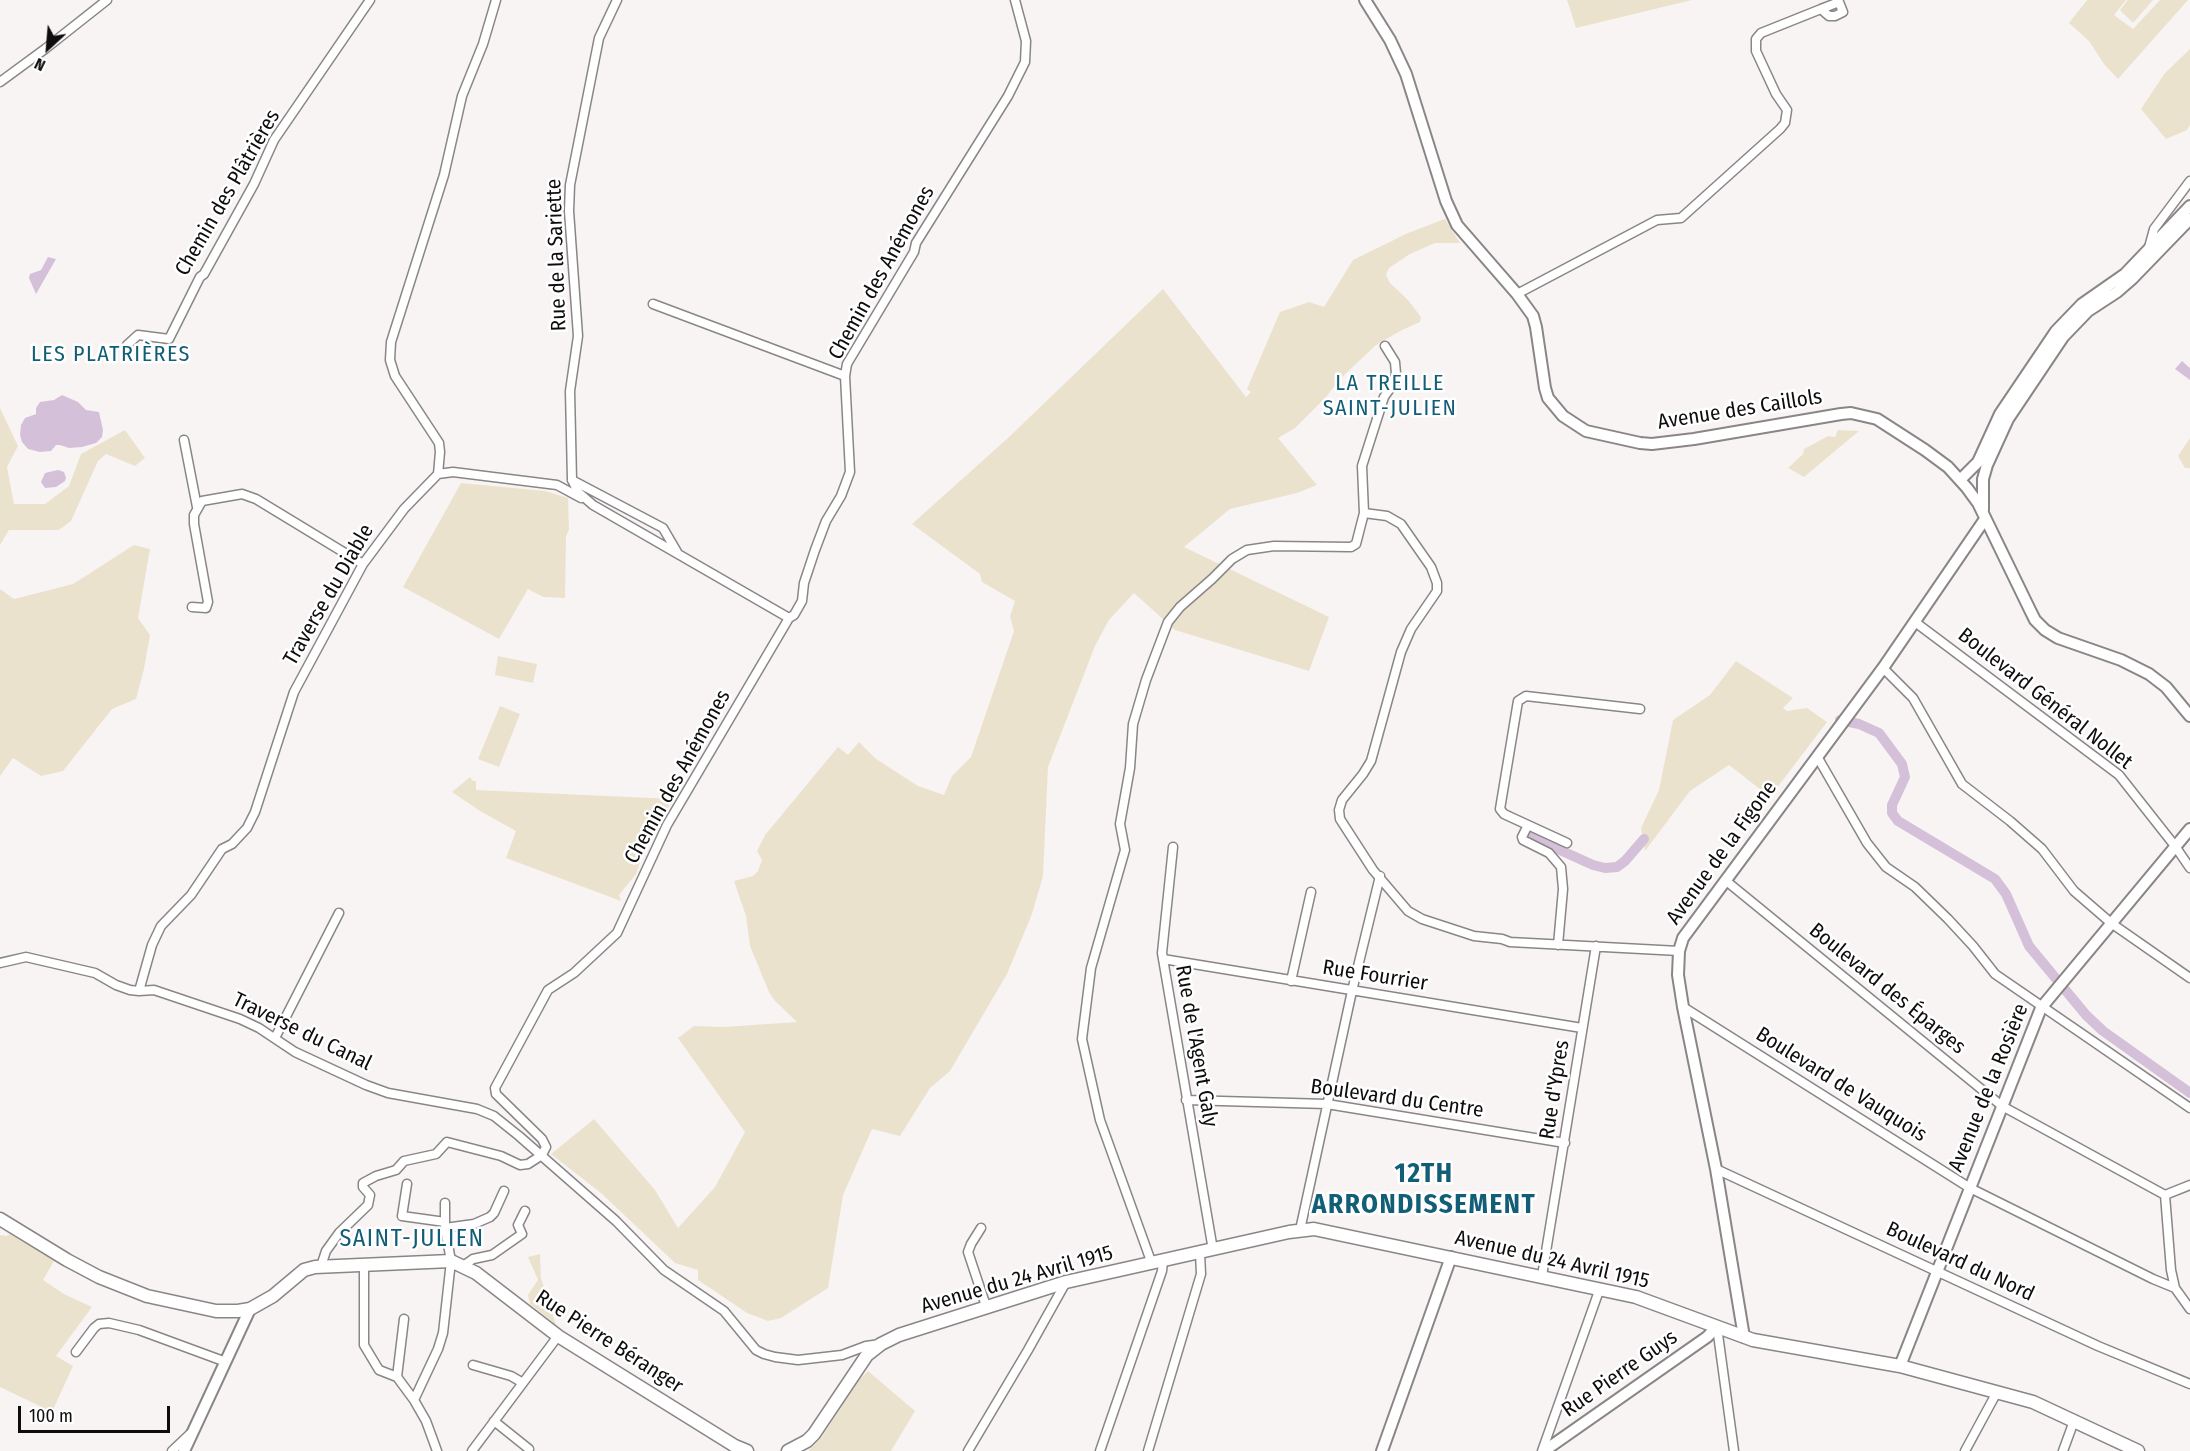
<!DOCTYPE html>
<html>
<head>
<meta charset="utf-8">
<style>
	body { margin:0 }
	#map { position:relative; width:2190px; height:1451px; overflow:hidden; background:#f9f4f4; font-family:"Fira Sans Condensed",sans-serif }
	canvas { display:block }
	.north { position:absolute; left:18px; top:18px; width:60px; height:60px; -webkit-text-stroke:4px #fff; paint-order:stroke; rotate:206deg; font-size:16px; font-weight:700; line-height:24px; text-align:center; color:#0e0d0d }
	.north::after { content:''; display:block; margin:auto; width:21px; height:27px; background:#0e0d0d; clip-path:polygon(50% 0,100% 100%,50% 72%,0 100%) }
	.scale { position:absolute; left:18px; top:1406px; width:152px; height:27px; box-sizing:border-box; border:3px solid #0e0d0d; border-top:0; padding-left:8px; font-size:18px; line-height:21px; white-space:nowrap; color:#0e0d0d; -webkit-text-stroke:4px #fff; paint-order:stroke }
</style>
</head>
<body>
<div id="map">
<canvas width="2190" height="1451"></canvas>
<div class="north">N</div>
<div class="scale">100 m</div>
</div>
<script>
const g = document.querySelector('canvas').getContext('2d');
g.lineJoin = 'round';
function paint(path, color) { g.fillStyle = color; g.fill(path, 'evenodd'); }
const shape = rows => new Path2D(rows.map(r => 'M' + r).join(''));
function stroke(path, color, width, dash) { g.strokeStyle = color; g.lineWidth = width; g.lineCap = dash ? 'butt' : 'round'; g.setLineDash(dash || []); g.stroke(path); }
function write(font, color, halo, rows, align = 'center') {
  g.font = font + ' "Fira Sans Condensed",sans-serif'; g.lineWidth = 5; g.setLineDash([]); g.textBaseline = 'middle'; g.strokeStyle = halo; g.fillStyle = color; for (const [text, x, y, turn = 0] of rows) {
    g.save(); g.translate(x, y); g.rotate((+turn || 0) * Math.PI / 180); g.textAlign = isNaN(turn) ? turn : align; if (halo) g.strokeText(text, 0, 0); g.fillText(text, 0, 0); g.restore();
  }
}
paint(shape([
	[1567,0,1692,0,1576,28],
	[2087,0,2126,0,2114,15,2133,29,2160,0,2188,0,2118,79,2104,64,2089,41,2069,23],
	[2128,0,2153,0,2134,22,2132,22,2120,10],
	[2190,49,2190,125,2187,130,2166,139,2141,109,2165,73],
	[1445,219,1460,243,1435,243,1410,254,1389,268,1386,275,1390,283,1408,300,1421,317,1420,322,1402,330,1376,345,1340,379,1326,397,1295,428,1278,438,1317,485,1297,493,1230,509,1184,547,1329,617,1309,671,1175,630,1134,593,1109,620,1095,646,1048,767,1043,876,1032,914,1007,974,950,1071,930,1088,900,1136,872,1129,843,1195,828,1288,781,1318,768,1321,747,1313,698,1280,698,1270,675,1263,601,1193,551,1154,594,1119,655,1190,678,1228,715,1187,745,1132,678,1038,694,1026,723,1027,797,1022,775,1001,769,992,750,946,746,916,734,881,753,876,758,871,762,860,757,851,765,835,838,747,848,755,859,742,876,759,918,786,944,795,952,776,971,757,1014,631,1010,616,1015,601,982,582,980,574,912,524,1008,438,1163,289,1246,397,1251,392,1247,389,1280,312,1309,302,1324,307,1353,260,1408,233],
	[0,408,18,446,7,467,14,504,45,504,69,486,81,454,125,430,145,458,135,466,106,454,98,461,71,521,59,530,9,530,0,545],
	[1838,430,1859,431,1804,477,1788,468,1803,454,1804,449,1828,436,1835,437],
	[2190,438,2190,468,2185,468,2178,456],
	[461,483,545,491,568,498,569,529,566,537,565,598,543,597,528,589,499,639,403,587],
	[134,545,150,549,138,618,150,635,144,669,136,699,112,709,63,771,41,776,13,758,0,776,0,589,14,599,73,584],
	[498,656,537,664,533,683,495,675],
	[1736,661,1793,698,1783,708,1787,711,1807,708,1827,722,1770,797,1729,765,1690,791,1645,851,1641,828,1659,790,1673,720,1710,695],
	[500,706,520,714,499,767,478,759],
	[470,777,473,781,476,781,476,790,673,799,658,824,652,827,654,832,645,848,636,874,619,895,621,901,506,858,516,831,480,811,452,792],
	[10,1234,54,1261,43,1280,64,1294,92,1307,56,1356,73,1366,52,1412,0,1387,0,1235,6,1236],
	[540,1254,541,1278,556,1325,530,1304,528,1295,538,1280,528,1257],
	[868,1371,915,1411,891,1451,808,1451,822,1437,859,1380]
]), '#ebe2cd');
paint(shape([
	[48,257,56,259,36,294,29,278,30,274,41,270],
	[2182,361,2190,368,2190,380,2175,369],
	[62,395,78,402,86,410,99,412,103,430,102,437,96,443,82,447,69,448,60,445,56,445,51,451,40,452,28,449,22,442,20,435,21,425,25,418,36,414,36,408,40,402,54,400],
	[58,470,64,472,66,478,65,481,56,487,45,488,41,482,45,473]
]), '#d5c0d9');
stroke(shape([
	[1840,720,1859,724,1879,733,1902,764,1905,777,1892,805,1892,813,1898,821,1995,879,2006,894,2029,946,2086,1015,2103,1031,2190,1093],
	[1529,836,1593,865,1605,868,1617,867,1625,861,1644,839]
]), '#d5c0d9', 10);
const minor = shape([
	[617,0,599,38,570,185,569,211,578,336,570,391,572,480,578,492,593,505,789,618],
	[0,82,45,49,107,0],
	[2148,251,2154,229,2190,181],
	[1517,294,1657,220,1681,218,1780,129,1785,123,1787,110,1776,94,1756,51,1756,39,1761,33,1821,9,1829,16,1835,16,1843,12,1839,2,1821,9],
	[653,304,845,376],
	[127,345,138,335,169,339,200,277,204,274,254,184,274,140,370,0],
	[184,440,197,507],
	[438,474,453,472,557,485,581,498],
	[572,480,663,528,677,552],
	[1364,513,1387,516,1401,524,1431,567,1437,583,1437,591,1411,629,1401,652,1371,761,1363,774,1342,800,1339,810,1340,819,1373,870,1408,911,1422,919,1474,936,1502,939,1510,942,1679,951],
	[192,607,206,608,208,602,194,524,194,515,202,501,242,494,256,499,363,564],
	[1915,622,2119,775,2175,846,2190,868],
	[1883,668,1913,698,1962,784,2010,821,2042,849,2074,891,2111,923,2190,978],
	[1818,758,1867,843,1886,867,1915,887,1948,919,1973,946,1995,974,2190,1108],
	[1528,825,1522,837,1523,840,1549,853,1561,867,1563,889,1558,945],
	[1567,843,1504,814,1500,809,1518,701,1526,696,1640,709],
	[1173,847,1162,953,1213,1250],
	[1725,880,2002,1106,2165,1195,2190,1185],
	[1163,959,1582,1028],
	[0,963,26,957,95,973,116,985,130,990,139,991,152,945,161,926,191,895,222,849,232,844,247,828,255,812,294,692,363,564,404,509,438,474,440,452,439,443,395,376,390,360,391,342,444,175,462,96,483,44,496,0],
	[1291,981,1311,892],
	[139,991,154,990,240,1019,259,1028,295,1052,366,1085,388,1093,477,1109,494,1116,519,1136,616,1221,664,1270,724,1311,756,1350,764,1354,775,1357,798,1360,842,1355,866,1346,880,1344],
	[1683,1007,1970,1188,2153,1279,2175,1288],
	[275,1038,339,913],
	[1186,1100,1327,1104,1565,1143],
	[542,1155,546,1147,542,1139,496,1094,495,1088,548,990,574,973,617,933,667,825,789,618,794,615,802,601,804,583,815,550,826,521,841,496,850,472,845,376,847,364,914,252,916,243,1008,96,1025,62,1026,41,1015,0],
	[1716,1169,2098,1346,2190,1384],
	[407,1184,402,1216,445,1222],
	[2165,1195,2171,1270,2175,1288,2190,1309],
	[445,1228,474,1224,490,1217,494,1213,504,1191],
	[981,1228,971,1244,968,1252,986,1306],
	[1300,1230,1352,991,1380,876],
	[364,1264,364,1345,379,1370,397,1377,414,1400,426,1421,437,1451],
	[1152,1264,1100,1120,1082,1039,1091,968,1125,850,1120,824,1130,768,1133,724,1146,680,1168,622,1180,607,1212,579,1232,559,1247,550,1274,546,1351,547,1356,544,1364,513,1362,466,1384,397,1394,383,1396,374,1395,362,1385,346],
	[321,1266,326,1251,339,1233,368,1205,370,1195,363,1187,363,1183,376,1176,396,1170,404,1161,436,1154,447,1142,501,1156,520,1165,528,1164,542,1155],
	[463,1266,473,1259,492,1255,522,1234,518,1225,525,1211],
	[1542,1276,1596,946],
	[1717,1327,1734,1451],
	[76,1352,94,1328,99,1324,109,1323,139,1330,226,1362],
	[473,1365,511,1376,523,1383],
	[397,1377,404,1319],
	[414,1400,438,1349,443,1333,451,1261,445,1228,445,1203],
	[494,1421,529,1449],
	[172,1451,190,1434],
	[472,1451,558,1336],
	[968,1451,1028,1350,1066,1282],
	[1100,1451,1162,1271,1163,1261],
	[1148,1451,1201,1274,1200,1253],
	[1542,1451,1600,1288],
	[1965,1451,1997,1392],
	[2063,1451,2074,1421]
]);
const tertiary = shape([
	[1365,0,1390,40,1406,74,1446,201,1457,225,1517,294,1533,316,1536,327,1545,388,1548,398,1563,416,1586,431,1640,443,1652,444,1694,439,1841,414,1851,413,1877,419,1925,450,1948,467,1967,488,1978,503,2030,610,2035,620,2045,630,2058,638,2121,660,2149,674,2166,687,2190,716],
	[1960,480,1978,462,2000,414,2056,331,2082,304,2125,274,2190,206],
	[1983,510,1983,479,1987,465,2008,419,2063,337,2088,311,2117,292,2132,279,2190,219],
	[1744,1337,1716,1169,1683,1007,1678,975,1679,951,1683,938,1883,668,1985,519],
	[1900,1366,2041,1008,2190,829],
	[184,1451,250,1309],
	[1382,1451,1451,1257],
	[1544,1451,1707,1337,1717,1327]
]);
const secondary = shape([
	[0,1219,67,1260,99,1277,147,1296,216,1311,238,1311,250,1309,273,1296,304,1270,315,1267,451,1261,476,1273,558,1336,735,1446,747,1451],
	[788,1451,807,1441,814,1434,867,1355,881,1344,899,1335,1066,1282,1289,1232,1314,1229,1636,1297,1753,1340,1900,1366,2033,1402,2138,1451]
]);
stroke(minor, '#8a8686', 11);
stroke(tertiary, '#8a8686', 14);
stroke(secondary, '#8a8686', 15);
stroke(minor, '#fff', 8);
stroke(tertiary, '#fff', 10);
stroke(secondary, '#fff', 12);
write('21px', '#0e0d0d', '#fff', [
	["Chemin des Plâtrières",228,193,-60],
	["Rue de la Sariette",557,255,-92],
	["Chemin des Anémones",882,273,-61],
	["Avenue des Caillols",1740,410,-9],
	["Traverse du Diable",329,595,-60],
	["Boulevard Général Nollet",2045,699,38],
	["Chemin des Anémones",678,777,-61],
	["Avenue de la Figone",1722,853,-54],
	["Rue Fourrier",1375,976,9],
	["Boulevard des Éparges",1887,989,39],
	["Traverse du Canal",302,1032,26],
	["Rue de l'Agent Galy",1196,1046,80],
	["Boulevard de Vauquois",1841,1085,32],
	["Avenue de la Rosière",1989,1088,-68],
	["Rue d'Ypres",1555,1090,-81],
	["Boulevard du Centre",1397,1099,8],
	["Avenue du 24 Avril 1915",1552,1260,13],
	["Boulevard du Nord",1960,1262,25],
	["Avenue du 24 Avril 1915",1017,1280,-16],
	["Rue Pierre Béranger",609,1342,33],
	["Rue Pierre Guys",1620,1374,-35]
]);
g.letterSpacing = '1.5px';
write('22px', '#125e77', '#fff', [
	["LES PLATRIÈRES",111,355],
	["LA TREILLE",1390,384],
	["SAINT-JULIEN",1390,409]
]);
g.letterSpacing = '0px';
g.letterSpacing = '1.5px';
write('24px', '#125e77', '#fff', [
	["SAINT-JULIEN",412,1239]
]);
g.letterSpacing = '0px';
g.letterSpacing = '1.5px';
write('bold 27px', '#125e77', '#fff', [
	["12TH",1424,1174],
	["ARRONDISSEMENT",1424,1205]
]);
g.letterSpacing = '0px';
</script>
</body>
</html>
